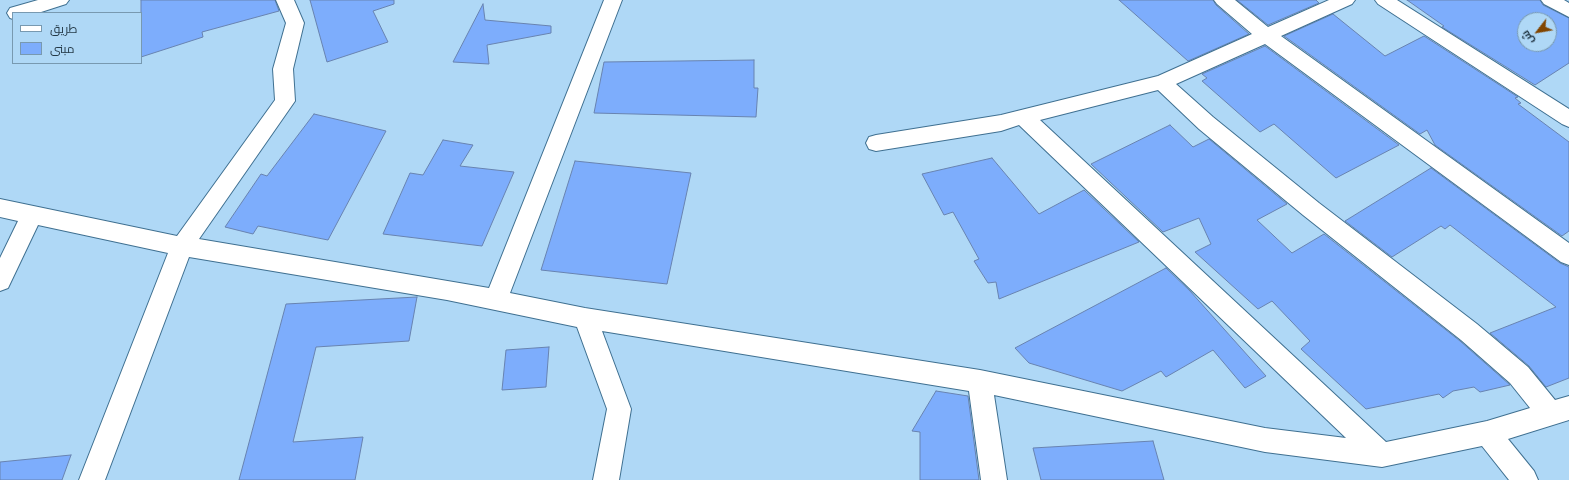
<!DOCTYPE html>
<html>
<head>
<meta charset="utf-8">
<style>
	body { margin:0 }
	#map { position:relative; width:1569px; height:480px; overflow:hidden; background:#afd8f6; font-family:"PT Sans Narrow",Cairo,sans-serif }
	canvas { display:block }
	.legend { position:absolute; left:12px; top:12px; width:130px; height:52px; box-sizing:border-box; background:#afd8f6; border:1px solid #7899b0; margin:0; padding:5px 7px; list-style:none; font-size:12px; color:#253a48 }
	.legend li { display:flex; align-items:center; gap:8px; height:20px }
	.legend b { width:20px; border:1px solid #7899b0 }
	.north { position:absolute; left:1517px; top:12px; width:40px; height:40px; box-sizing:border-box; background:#afd8f6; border:1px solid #7899b0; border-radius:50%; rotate:239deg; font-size:11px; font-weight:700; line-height:16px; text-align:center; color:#253a48 }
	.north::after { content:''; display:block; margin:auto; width:14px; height:18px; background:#814500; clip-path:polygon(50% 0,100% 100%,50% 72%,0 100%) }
</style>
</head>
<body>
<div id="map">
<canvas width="1569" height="480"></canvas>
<ul class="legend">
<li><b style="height:5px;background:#fff"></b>طريق</li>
<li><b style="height:11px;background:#7dadfc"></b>مبنى</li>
</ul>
<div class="north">ش</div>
</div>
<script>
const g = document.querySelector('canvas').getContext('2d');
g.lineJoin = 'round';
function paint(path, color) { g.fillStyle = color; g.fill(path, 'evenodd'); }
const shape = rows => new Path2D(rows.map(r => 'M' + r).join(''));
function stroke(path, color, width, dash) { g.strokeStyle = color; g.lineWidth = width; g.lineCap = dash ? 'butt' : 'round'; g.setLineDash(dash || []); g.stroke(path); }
const building = shape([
	[141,0,275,0,279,11,202,32,203,37,141,57,141,0],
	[310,0,394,0,394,4,373,11,388,42,327,62,310,0],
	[1119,0,1213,0,1216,5,1249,34,1188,61,1119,0],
	[1237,0,1316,0,1319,3,1268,25,1237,0],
	[1407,0,1540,0,1543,5,1569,18,1569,63,1535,85,1442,27,1444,26,1407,0],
	[1525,20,1549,20,1549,44,1525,44,1525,20],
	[483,4,485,20,551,26,551,33,487,45,489,64,453,62,483,4],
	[1333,14,1385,56,1424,36,1518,97,1515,98,1521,103,1518,104,1569,142,1569,231,1562,236,1435,145,1427,130,1420,134,1284,36,1333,14],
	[1265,46,1399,145,1336,178,1274,124,1260,132,1202,81,1207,78,1202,74,1265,46],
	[754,60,754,88,758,88,756,117,594,113,604,62,754,60],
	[314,114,386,131,328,240,258,226,253,234,225,227,261,174,267,176,314,114],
	[1170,125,1193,147,1209,139,1287,204,1257,220,1292,253,1324,234,1460,341,1510,385,1480,392,1474,387,1453,391,1443,398,1439,394,1366,409,1301,349,1310,341,1272,301,1258,309,1195,252,1211,244,1199,218,1163,232,1091,164,1170,125],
	[443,140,473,145,460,166,514,172,482,246,383,234,410,173,423,175,443,140],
	[992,158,1039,214,1084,190,1139,242,999,299,996,282,988,283,974,261,979,259,953,212,944,215,922,174,992,158],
	[575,161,691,173,667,284,541,270,575,161],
	[1431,168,1560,263,1569,267,1569,378,1546,387,1529,366,1490,333,1556,307,1450,225,1445,229,1441,226,1392,257,1345,221,1431,168],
	[1166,268,1190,291,1266,376,1245,388,1213,350,1166,377,1161,371,1122,391,1029,363,1015,348,1166,268],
	[417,297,409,341,316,347,293,442,363,437,355,480,239,480,286,304,417,297],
	[549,347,546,387,502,390,506,350,549,347],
	[936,391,968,396,979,480,920,480,920,432,912,431,936,391],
	[1153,441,1164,480,1041,480,1033,448,1153,441],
	[71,455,62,480,0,480,0,462,71,455]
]);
paint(building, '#7dadfc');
stroke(building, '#6883b0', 1);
const minor = shape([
	[38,0,69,0,66,4,38,13,13,13,13,19,10,18,7,13,10,8,38,0],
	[276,0,294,0,304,23,293,69,295,101,199,239,489,288,604,0,622,0,510,293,585,308,980,370,1265,428,1346,438,1019,125,1001,131,876,151,869,149,866,143,869,137,876,135,1001,115,1158,76,1252,34,1217,4,1214,0,1235,0,1268,27,1329,0,1355,0,1352,4,1281,36,1569,243,1569,265,1561,262,1265,44,1176,84,1213,117,1319,203,1477,324,1528,367,1555,400,1569,396,1569,420,1508,439,1534,471,1538,480,1509,480,1482,446,1382,467,1265,452,994,395,1007,480,981,480,969,391,602,331,631,409,619,480,593,480,607,409,577,327,447,300,189,257,105,480,79,480,168,253,38,225,8,288,0,291,0,258,18,221,0,217,0,199,177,236,275,100,273,69,286,23,276,0],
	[1158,90,1199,129,1303,215,1461,340,1510,383,1530,408,1487,421,1386,442,1040,120,1158,90],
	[1375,0,1397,0,1569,109,1569,127,1562,124,1378,4,1375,0],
	[1541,0,1564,0,1569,3,1569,17,1544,4,1541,0]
]);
stroke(minor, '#3f7091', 2);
paint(minor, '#fff');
</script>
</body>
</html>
